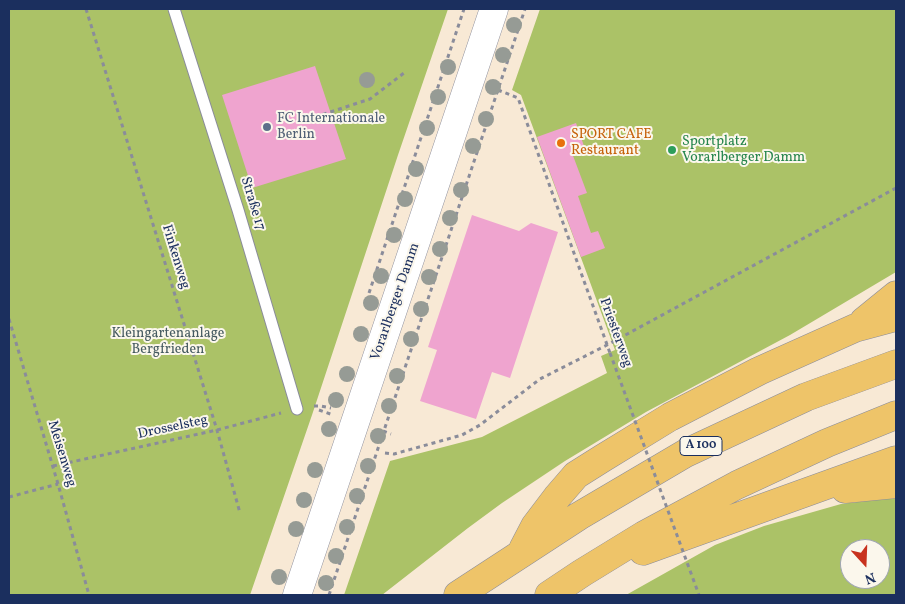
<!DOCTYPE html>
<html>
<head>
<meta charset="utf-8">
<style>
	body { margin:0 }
	#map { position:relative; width:905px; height:604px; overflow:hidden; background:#f8e9d5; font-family:Vollkorn,serif }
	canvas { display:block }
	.frame { position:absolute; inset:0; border:10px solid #1b2f5e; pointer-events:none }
	.north { position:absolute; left:840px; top:539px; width:50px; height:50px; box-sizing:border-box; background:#fbf7ec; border:1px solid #a1a7b3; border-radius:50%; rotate:160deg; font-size:14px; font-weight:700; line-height:20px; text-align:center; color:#1b2f5e }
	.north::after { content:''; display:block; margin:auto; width:18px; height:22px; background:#c8321e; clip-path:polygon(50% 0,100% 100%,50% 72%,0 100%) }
</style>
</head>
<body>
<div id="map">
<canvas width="905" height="604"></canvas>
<div class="frame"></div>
<div class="north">N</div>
</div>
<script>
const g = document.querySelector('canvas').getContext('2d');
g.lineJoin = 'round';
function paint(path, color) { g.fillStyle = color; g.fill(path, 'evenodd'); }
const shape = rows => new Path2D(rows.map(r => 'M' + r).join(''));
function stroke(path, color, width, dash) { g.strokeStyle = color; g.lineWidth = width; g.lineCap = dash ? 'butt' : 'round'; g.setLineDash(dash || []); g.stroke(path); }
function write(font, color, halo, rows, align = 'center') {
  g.font = font + ' Vollkorn,serif'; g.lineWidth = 4; g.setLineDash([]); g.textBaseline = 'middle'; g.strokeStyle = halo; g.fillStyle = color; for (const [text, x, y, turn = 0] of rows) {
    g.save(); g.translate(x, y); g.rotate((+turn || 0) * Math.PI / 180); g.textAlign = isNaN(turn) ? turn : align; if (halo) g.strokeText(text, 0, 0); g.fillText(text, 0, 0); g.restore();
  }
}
paint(shape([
	[9,9,448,9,398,155,312,415,250,595,9,595],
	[540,9,896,9,896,272,790,335,646,412,565,461,502,503,468,528,382,595,344,595,390,461,482,437,607,373,601,356,615,350,521,95,512,90],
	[896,497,896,595,626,595,715,545,764,526,841,504],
	[850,549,880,549,880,579,850,579]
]), '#abc267');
paint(shape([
	[315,66,346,159,252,188,222,95],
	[576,123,585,149,572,153,587,193,578,196,591,233,598,231,605,248,581,257,537,137],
	[472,215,519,231,531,223,558,232,510,378,492,372,476,419,420,401,437,350,428,347]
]), '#efa4cf');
const service = shape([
	[174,9,238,210,297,409]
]);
const tertiary = shape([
	[297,595,494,9]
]);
const motorway = shape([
	[864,321,896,295],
	[845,489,896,484],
	[523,549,535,526,557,497,576,475,603,458,670,417,759,371,855,328,896,317],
	[643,551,896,460],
	[458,595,579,516,686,453,806,397,896,364],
	[549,595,582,573,644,535,737,485,827,443,896,415]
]);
stroke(service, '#8a8c9a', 13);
stroke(tertiary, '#8a8c9a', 29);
stroke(motorway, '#8a8c9a', 29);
stroke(shape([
	[86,9,217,430,240,513],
	[498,90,518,98,610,353],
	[300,122,370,99,404,73],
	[369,293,464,9],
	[9,319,58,484,89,595],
	[314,406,321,406,331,408],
	[319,410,333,415],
	[383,431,391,434],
	[385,453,394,454,462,435,480,425,540,379,607,345,896,188],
	[53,466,217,430,281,413],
	[9,497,58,484],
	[329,595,525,9]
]), '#8a8c9a', 3, [4, 4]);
stroke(service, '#fff', 11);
stroke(tertiary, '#fff', 28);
stroke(motorway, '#eec469', 28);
stroke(shape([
	[610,353,699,595]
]), '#8a8c9a', 3, [4, 4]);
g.fillStyle = '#969b95';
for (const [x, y] of [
	[514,25],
	[503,55],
	[448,67],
	[367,80],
	[493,87],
	[438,97],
	[486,119],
	[427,128],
	[473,146],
	[416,169],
	[461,190],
	[405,199],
	[450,218],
	[394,235],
	[440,249],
	[381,276],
	[429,277],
	[371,303],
	[421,309],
	[361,334],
	[411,339],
	[347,374],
	[397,376],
	[336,400],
	[389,406],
	[329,429],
	[378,436],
	[368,466],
	[315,470],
	[357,496],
	[304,500],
	[347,527],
	[296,529],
	[336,556],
	[279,577],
	[326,583]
]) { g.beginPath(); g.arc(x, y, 8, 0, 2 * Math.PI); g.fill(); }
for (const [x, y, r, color] of [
	[267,127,5,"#5c6f8a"],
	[561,143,5,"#e8710a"],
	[672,150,5,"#2e9e5b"]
]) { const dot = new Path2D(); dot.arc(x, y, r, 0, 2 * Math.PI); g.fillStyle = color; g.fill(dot); stroke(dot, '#fbf7ec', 2); }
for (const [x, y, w] of [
	[701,446,42]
]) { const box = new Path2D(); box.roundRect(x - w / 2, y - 9.5, w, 19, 4); g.fillStyle = '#fbf7ec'; g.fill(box); stroke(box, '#1b2f5e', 1); }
write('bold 12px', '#1b2f5e', null, [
	["A 100",701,446]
]);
write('14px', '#4e5e75', '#fbf7ec', [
	["FC Internationale",277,119],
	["Berlin",277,135]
], 'left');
write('14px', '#c56008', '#fbf7ec', [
	["SPORT CAFE",571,135],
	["Restaurant",571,151]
], 'left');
write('14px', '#27864d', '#fbf7ec', [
	["Sportplatz",682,142],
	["Vorarlberger Damm",682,158]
], 'left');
write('14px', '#1b2f5e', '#fbf7ec', [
	["Straße 17",252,204,73],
	["Finkenweg",175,257,73],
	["Vorarlberger Damm",396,302,-71],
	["Priesterweg",615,333,70],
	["Drosselsteg",173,428,-12],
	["Meisenweg",61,454,73]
]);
write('14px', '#465b61', '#fbf7ec', [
	["Kleingartenanlage",168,334],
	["Bergfrieden",168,350]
]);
</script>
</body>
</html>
